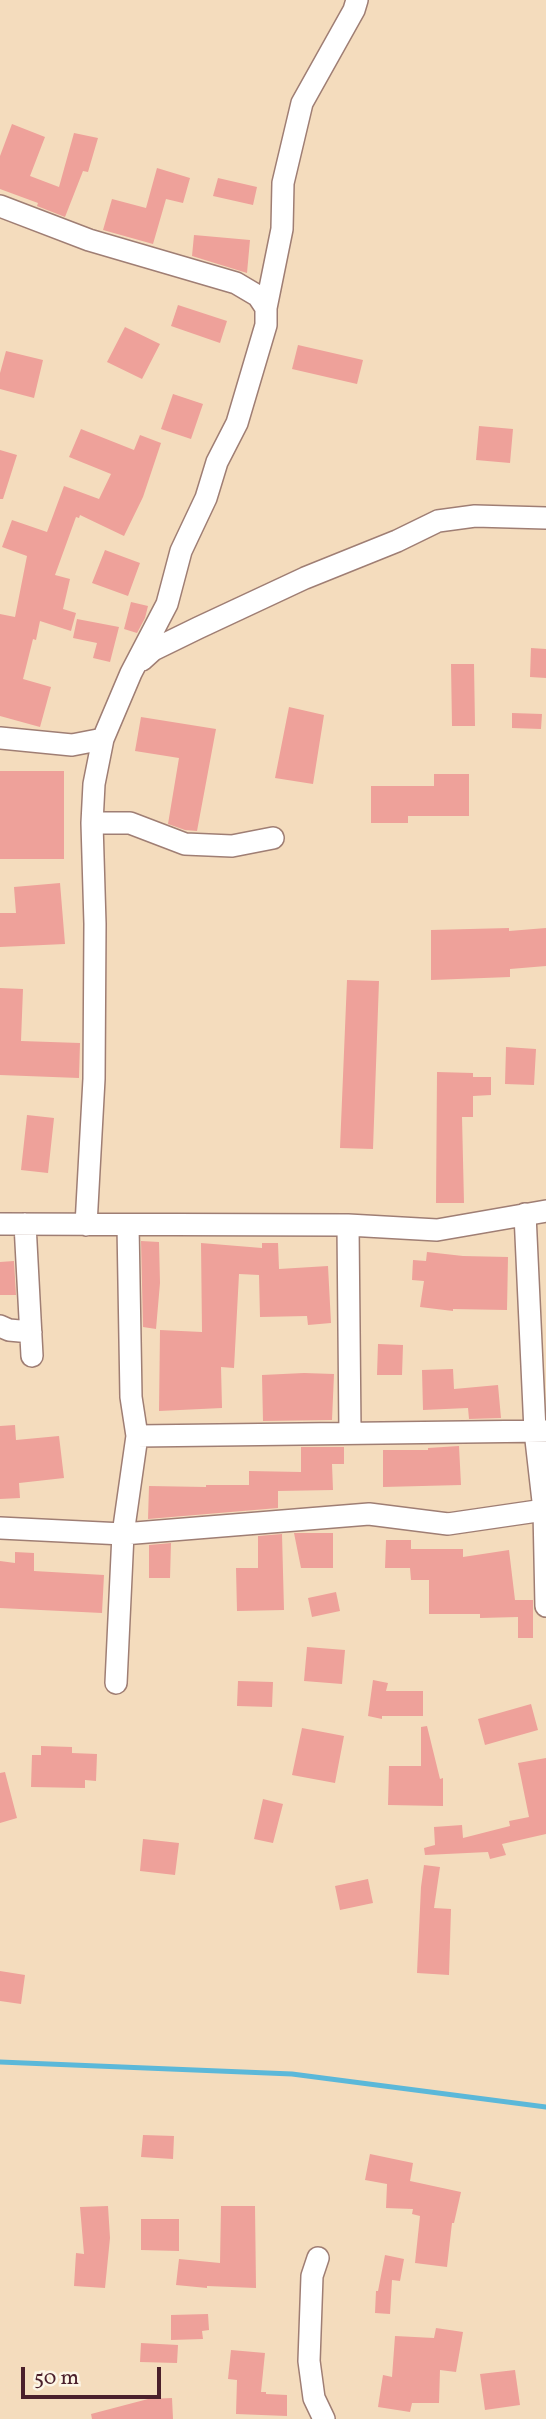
<!DOCTYPE html>
<html>
<head>
<meta charset="utf-8">
<style>
	body { margin:0 }
	#map { position:relative; width:546px; height:2419px; overflow:hidden; background:#f4dcbd; font-family:Vollkorn,serif }
	canvas { display:block }
	.scale { position:absolute; left:21px; top:2367px; width:140px; height:32px; box-sizing:border-box; border:4px solid #4a1f2b; border-top:0; padding-left:9px; font-size:21px; line-height:24px; white-space:nowrap; color:#4a1f2b; -webkit-text-stroke:5px #fcf5e5; paint-order:stroke }
</style>
</head>
<body>
<div id="map">
<canvas width="546" height="2419"></canvas>
<div class="scale">50 m</div>
</div>
<script>
const g = document.querySelector('canvas').getContext('2d');
g.lineJoin = 'round';
const shape = rows => new Path2D(rows.map(r => 'M' + r).join(''));
function stroke(path, color, width, dash) { g.strokeStyle = color; g.lineWidth = width; g.lineCap = dash ? 'butt' : 'round'; g.setLineDash(dash || []); g.stroke(path); }
function paint(path, color) { g.fillStyle = color; g.fill(path, 'evenodd'); }
stroke(shape([
	[0,2062,292,2074,546,2107]
]), '#5bb8d9', 5);
paint(shape([
	[12,124,45,137,30,176,59,187,74,133,98,138,88,172,83,171,65,217,37,206,38,203,0,189,0,156],
	[157,168,190,178,183,203,166,199,153,244,103,230,112,199,146,208],
	[218,178,257,187,253,205,213,196],
	[194,235,250,240,247,273,192,256],
	[178,305,227,321,220,343,171,326],
	[125,327,160,344,142,379,107,362],
	[298,345,363,360,357,384,292,369],
	[6,351,43,360,34,398,0,389,0,373],
	[173,394,203,404,191,439,161,429],
	[479,426,513,429,510,463,476,460],
	[81,429,134,450,140,435,161,443,143,497,124,536,80,515,79,518,76,517,55,575,70,579,63,609,76,613,71,631,40,621,36,640,33,639,23,679,51,687,40,727,0,716,0,614,15,617,27,556,2,547,12,520,47,532,64,486,99,499,111,474,69,457],
	[0,450,17,455,3,499,0,499],
	[105,550,140,563,128,596,92,583],
	[131,602,148,606,145,618,137,633,124,629],
	[77,619,119,627,110,662,93,658,97,643,73,638],
	[531,648,546,649,546,678,530,677],
	[451,664,474,664,475,726,452,726],
	[289,707,324,715,313,784,275,778],
	[512,713,542,714,541,729,512,728],
	[141,717,216,729,197,831,185,830,168,824,179,758,135,751],
	[0,771,64,771,64,859,0,859],
	[434,774,469,774,469,816,408,816,408,823,371,823,371,786,434,786],
	[60,883,65,944,0,947,0,913,16,913,14,887],
	[509,928,509,931,546,928,546,966,510,969,510,977,431,980,431,930],
	[347,980,379,981,373,1149,340,1148],
	[0,988,23,989,21,1041,80,1043,79,1078,0,1075],
	[506,1047,536,1049,534,1085,505,1084],
	[437,1072,473,1073,473,1077,491,1077,491,1095,473,1096,473,1117,462,1117,464,1203,436,1203],
	[27,1115,54,1118,48,1173,21,1170],
	[141,1241,159,1242,160,1283,156,1329,143,1327],
	[201,1243,262,1248,262,1243,278,1243,279,1269,328,1266,331,1323,308,1325,307,1316,260,1317,259,1275,239,1274,234,1368,221,1367,222,1408,159,1411,160,1330,202,1332],
	[427,1252,463,1256,508,1257,507,1310,453,1309,453,1311,420,1307,424,1281,412,1280,413,1260,426,1261],
	[14,1261,16,1295,0,1295,0,1262],
	[378,1344,403,1345,402,1375,377,1375],
	[453,1369,454,1389,498,1385,501,1418,469,1419,468,1408,423,1410,422,1370],
	[304,1373,334,1374,332,1420,263,1421,262,1375],
	[15,1425,16,1440,59,1436,64,1478,19,1483,20,1498,0,1499,0,1426],
	[459,1446,461,1485,383,1487,383,1450,428,1450,428,1448],
	[301,1447,344,1447,344,1464,332,1464,333,1490,278,1491,278,1508,148,1519,149,1486,206,1487,206,1485,249,1485,249,1471,301,1472],
	[294,1533,333,1533,333,1568,301,1568],
	[282,1534,284,1610,237,1611,236,1568,258,1568,258,1536],
	[386,1540,411,1540,411,1549,463,1549,463,1557,509,1550,515,1600,533,1600,533,1638,518,1638,518,1617,480,1618,480,1614,429,1614,429,1580,411,1580,410,1568,385,1568],
	[171,1543,170,1578,149,1578,149,1545],
	[15,1552,34,1553,34,1571,104,1575,102,1613,0,1608,0,1561,15,1563],
	[336,1592,340,1611,312,1617,308,1598],
	[307,1647,345,1650,342,1684,304,1681],
	[373,1680,388,1683,386,1691,423,1691,423,1716,382,1716,382,1719,368,1716],
	[238,1681,273,1682,272,1707,237,1706],
	[531,1704,538,1730,485,1745,478,1719],
	[427,1726,440,1779,443,1778,443,1806,388,1805,389,1766,421,1766,421,1727],
	[302,1728,344,1736,335,1783,292,1775],
	[41,1746,72,1747,72,1753,97,1754,96,1781,85,1780,85,1788,31,1787,32,1755,41,1755],
	[546,1758,546,1834,502,1844,506,1855,490,1859,488,1852,425,1855,424,1848,435,1845,434,1827,462,1825,463,1838,510,1826,509,1821,529,1817,518,1763],
	[5,1772,17,1818,0,1823,0,1773],
	[263,1799,283,1804,273,1843,254,1839],
	[143,1839,179,1843,175,1875,140,1871],
	[424,1865,440,1867,434,1908,451,1909,449,1975,417,1973,421,1887],
	[368,1879,373,1903,340,1910,335,1886],
	[0,1971,25,1975,21,2004,0,2001],
	[143,2135,174,2136,173,2159,141,2157],
	[370,2154,413,2163,410,2181,461,2192,454,2223,452,2223,447,2267,415,2263,420,2216,412,2214,413,2209,386,2208,387,2184,365,2180],
	[108,2206,110,2238,105,2288,74,2286,76,2253,84,2254,80,2207],
	[221,2206,255,2206,256,2288,207,2286,207,2288,176,2285,179,2259,220,2263],
	[141,2219,179,2219,179,2251,141,2250],
	[385,2255,404,2259,400,2281,392,2280,390,2314,375,2313,376,2291,378,2291],
	[208,2314,209,2330,202,2331,203,2339,171,2340,171,2315],
	[436,2328,463,2332,456,2372,440,2370,439,2403,412,2403,410,2412,378,2407,383,2375,392,2377,395,2336,434,2338],
	[141,2343,178,2345,177,2363,140,2362],
	[231,2350,265,2353,261,2392,266,2392,266,2394,287,2395,287,2416,236,2414,237,2380,228,2379],
	[515,2370,520,2405,485,2410,480,2374],
	[172,2398,173,2419,92,2419,91,2414,148,2399]
]), '#eea19a');
const street = shape([
	[0,206,89,240,236,283,258,296,266,308],
	[142,660,153,650,198,628,305,578,397,541,438,521,475,516,546,518],
	[0,738,72,745,103,739],
	[92,823,130,823,185,844,232,846,273,838],
	[525,1214,535,1431,544,1510,546,1606],
	[0,1224,348,1225,437,1230,546,1211],
	[25,1224,32,1356],
	[86,1225,94,1079,95,924,92,823,94,784,103,739,131,673,167,604,181,551,206,498,217,462,237,423,266,325,266,308,282,229,283,183,302,103,354,10,357,0],
	[348,1225,350,1433],
	[0,1326,9,1330,31,1332],
	[137,1436,546,1431],
	[0,1528,123,1534,369,1514,448,1524,544,1510],
	[116,1683,123,1534,137,1436,131,1397,128,1225],
	[318,2258,312,2276,309,2361,314,2398,324,2419]
]);
stroke(street, '#9f7e74', 24);
stroke(street, '#fff', 21);
</script>
</body>
</html>
